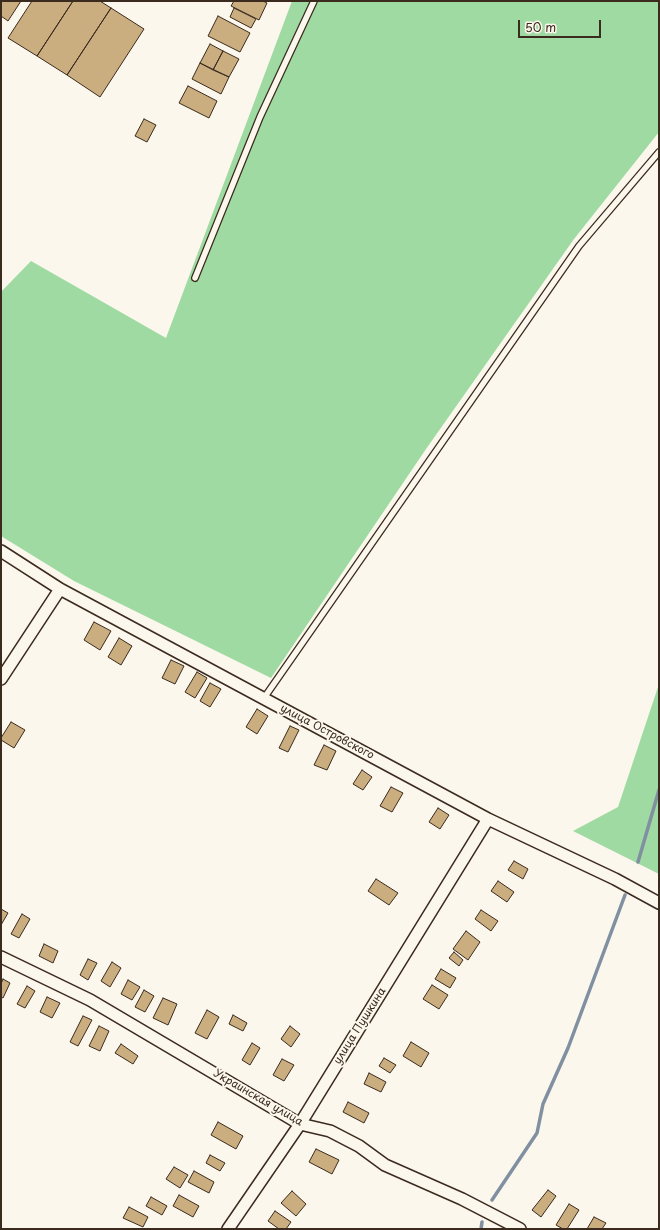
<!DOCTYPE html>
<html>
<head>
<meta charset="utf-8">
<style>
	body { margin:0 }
	#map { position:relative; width:660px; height:1230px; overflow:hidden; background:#fbf7ec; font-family:"Playpen Sans",sans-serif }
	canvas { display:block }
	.frame { position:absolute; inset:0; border:2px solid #3b2a1e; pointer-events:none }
	.scale { position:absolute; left:518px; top:20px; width:83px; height:18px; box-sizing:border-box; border:2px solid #3b2a1e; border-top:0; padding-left:5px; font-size:12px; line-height:14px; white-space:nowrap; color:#3b2a1e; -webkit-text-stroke:3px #fbf7ec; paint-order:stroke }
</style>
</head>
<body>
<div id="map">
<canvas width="660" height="1230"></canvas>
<div class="frame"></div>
<div class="scale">50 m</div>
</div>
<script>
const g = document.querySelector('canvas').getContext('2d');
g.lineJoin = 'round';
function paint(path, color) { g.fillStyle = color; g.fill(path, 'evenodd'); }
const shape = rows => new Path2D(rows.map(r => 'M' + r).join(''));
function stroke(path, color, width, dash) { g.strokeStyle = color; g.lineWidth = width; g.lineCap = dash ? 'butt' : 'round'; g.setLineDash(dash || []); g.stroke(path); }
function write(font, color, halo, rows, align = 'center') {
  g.font = font + ' "Playpen Sans",sans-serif'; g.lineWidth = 4; g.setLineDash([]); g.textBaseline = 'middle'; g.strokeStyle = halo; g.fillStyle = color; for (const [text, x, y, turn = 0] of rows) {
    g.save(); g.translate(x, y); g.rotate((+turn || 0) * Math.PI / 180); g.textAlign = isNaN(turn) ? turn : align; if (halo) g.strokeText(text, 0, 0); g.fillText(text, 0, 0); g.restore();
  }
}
paint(shape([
	[292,1,659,1,659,132,574,239,426,449,271,678,74,581,1,536,1,292,31,261,166,338],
	[659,684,659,874,573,831,618,807]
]), '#9edaa1');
stroke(shape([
	[638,862,659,790],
	[492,1200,537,1133,543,1104,568,1048,625,895],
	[481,1229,482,1222]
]), '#8190a1', 3.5);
const building = shape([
	[1,1,21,1,8,21,1,16,1,1],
	[32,1,73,1,37,56,8,38,32,1],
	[73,1,100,1,111,8,67,75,37,56,73,1],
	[234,1,263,1,267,3,259,20,231,6,234,1],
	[111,8,144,29,100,97,67,75,111,8],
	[234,8,256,19,251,28,230,17,234,8],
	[218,16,250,33,240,52,208,36,218,16],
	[210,44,223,51,213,70,200,63,210,44],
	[223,51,239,59,229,77,213,70,223,51],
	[200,63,229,77,221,94,192,79,200,63],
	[188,86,217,101,209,118,179,103,188,86],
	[144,119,156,125,147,142,135,136,144,119],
	[94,622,111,631,100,650,84,640,94,622],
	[119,638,132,646,121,665,108,657,119,638],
	[171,660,184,666,175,684,162,678,171,660],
	[197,672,207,678,195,698,185,692,197,672],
	[210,683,221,689,210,707,200,701,210,683],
	[257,709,268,716,257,734,246,727,257,709],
	[11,722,25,730,14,748,1,740,1,738,11,722],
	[290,726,299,730,288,752,279,748,290,726],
	[324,745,336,751,327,770,314,765,324,745],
	[362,770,372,777,363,790,353,784,362,770],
	[391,787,403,793,392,812,380,806,391,787],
	[438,808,449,815,440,829,429,822,438,808],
	[514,861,528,869,523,879,508,870,514,861],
	[376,879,398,893,389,905,368,891,376,879],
	[498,881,514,892,507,902,491,891,498,881],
	[1,909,8,913,1,925,1,909],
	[481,910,498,921,491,931,475,919,481,910],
	[22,914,30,919,19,938,11,934,22,914],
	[466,931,480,942,468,960,453,949,466,931],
	[44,944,58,951,53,963,39,956,44,944],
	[454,952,463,960,459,966,449,958,454,952],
	[88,959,97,963,88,980,80,975,88,959],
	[112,962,121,968,110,987,101,981,112,962],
	[441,969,456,978,450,988,435,979,441,969],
	[3,979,10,983,3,998,1,997,1,984,3,979],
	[128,980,140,987,132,1000,121,994,128,980],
	[432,985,448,995,439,1009,423,999,432,985],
	[27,986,35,991,25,1008,17,1004,27,986],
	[144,990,154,996,145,1012,135,1007,144,990],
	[47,997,60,1003,52,1018,40,1012,47,997],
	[163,998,177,1004,168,1025,153,1018,163,998],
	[207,1010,219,1017,207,1039,195,1033,207,1010],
	[233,1015,247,1023,243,1031,229,1024,233,1015],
	[83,1016,92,1020,78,1046,70,1042,83,1016],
	[99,1026,109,1031,100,1051,89,1046,99,1026],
	[290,1026,300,1034,291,1047,281,1039,290,1026],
	[411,1042,429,1053,421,1067,403,1056,411,1042],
	[252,1043,260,1048,250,1065,242,1060,252,1043],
	[121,1044,138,1056,133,1064,115,1053,121,1044],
	[384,1058,396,1065,390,1073,379,1066,384,1058],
	[282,1059,294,1065,284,1081,273,1075,282,1059],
	[369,1073,386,1082,381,1092,364,1084,369,1073],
	[348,1102,369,1113,364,1123,343,1112,348,1102],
	[218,1122,243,1136,236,1149,211,1135,218,1122],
	[316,1149,339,1160,332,1174,309,1162,316,1149],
	[210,1155,225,1163,220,1171,206,1163,210,1155],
	[174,1167,188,1175,180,1188,166,1179,174,1167],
	[194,1171,214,1182,209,1193,188,1182,194,1171],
	[548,1190,556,1196,541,1217,532,1210,548,1190],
	[292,1191,306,1204,296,1216,281,1203,292,1191],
	[179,1195,199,1206,193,1217,173,1206,179,1195],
	[151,1197,167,1206,162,1215,146,1206,151,1197],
	[569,1204,579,1210,567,1229,563,1229,556,1225,569,1204],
	[129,1207,148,1217,143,1227,123,1218,129,1207],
	[275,1211,291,1222,286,1229,279,1229,268,1221,275,1211],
	[594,1217,606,1223,602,1229,587,1229,594,1217]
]);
paint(building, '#caae80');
stroke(building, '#3b2a1e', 1);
const service = shape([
	[195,278,260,117,314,1],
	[264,698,579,246,659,152]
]);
const minor = shape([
	[1,551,60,589,488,819,615,879,659,903],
	[1,679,60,589],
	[1,957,90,1000,300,1124,330,1131,359,1146,385,1165,462,1199,520,1229],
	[228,1229,300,1124,488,819]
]);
stroke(service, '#3b2a1e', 8);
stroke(minor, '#3b2a1e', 14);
stroke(service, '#fbf7ec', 5.5);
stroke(minor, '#fbf7ec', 11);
write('11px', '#3b2a1e', '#fbf7ec', [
	["улица Островского",327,732,28],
	["улица Пушкина",360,1026,-58],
	["Украинская улица",258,1098,30]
]);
</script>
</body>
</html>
